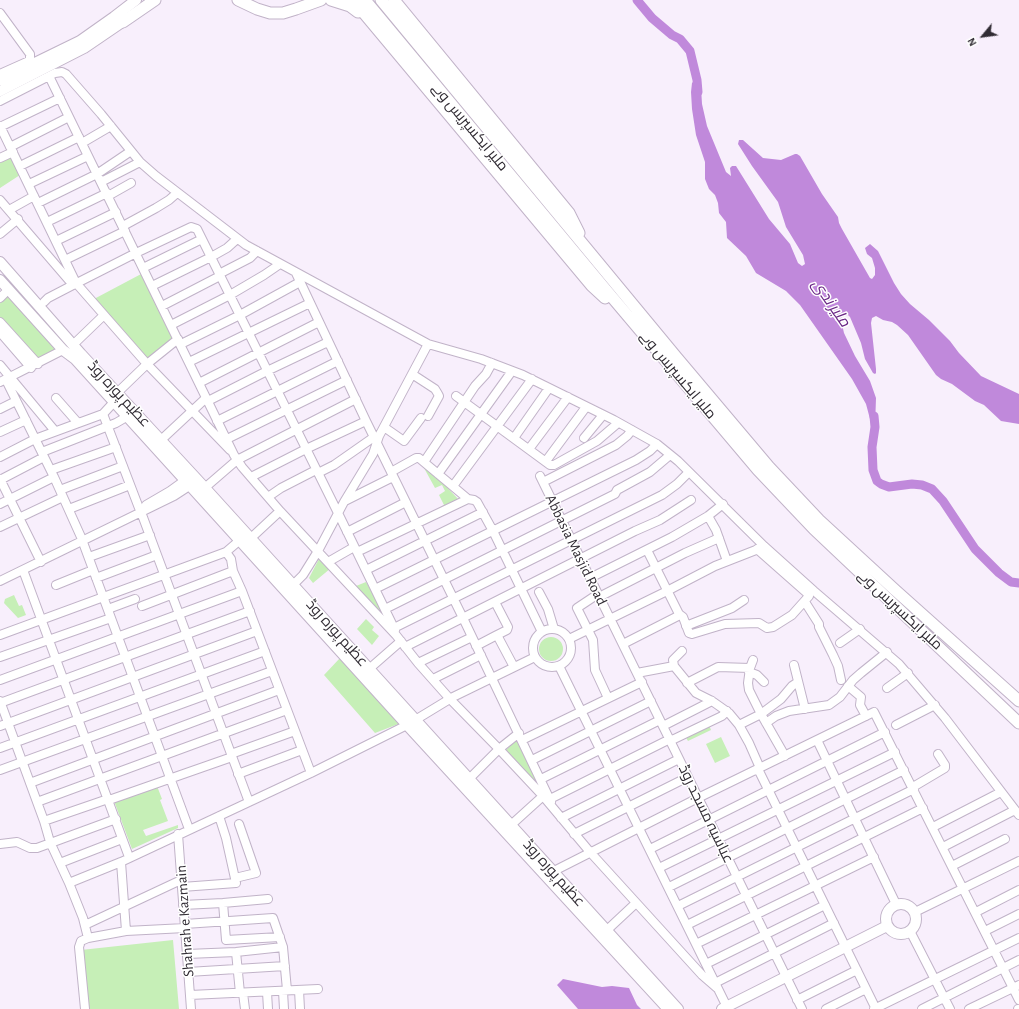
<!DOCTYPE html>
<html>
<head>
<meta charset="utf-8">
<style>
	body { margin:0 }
	#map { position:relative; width:1019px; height:1009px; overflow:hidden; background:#f8effc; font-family:"Alegreya Sans",sans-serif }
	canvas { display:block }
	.north { position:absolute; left:963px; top:16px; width:40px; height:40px; -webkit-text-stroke:3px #fff; paint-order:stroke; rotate:241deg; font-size:11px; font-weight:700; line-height:16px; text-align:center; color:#312c34 }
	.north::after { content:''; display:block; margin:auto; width:14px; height:18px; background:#312c34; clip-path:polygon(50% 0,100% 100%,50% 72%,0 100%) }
</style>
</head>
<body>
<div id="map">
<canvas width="1019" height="1009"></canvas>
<div class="north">N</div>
</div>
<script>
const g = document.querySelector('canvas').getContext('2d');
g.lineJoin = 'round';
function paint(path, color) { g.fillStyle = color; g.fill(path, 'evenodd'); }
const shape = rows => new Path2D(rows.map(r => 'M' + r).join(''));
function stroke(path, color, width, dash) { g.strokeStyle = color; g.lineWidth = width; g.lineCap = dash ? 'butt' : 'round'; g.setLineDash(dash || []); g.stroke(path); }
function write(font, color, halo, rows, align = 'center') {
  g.font = font + ' "Alegreya Sans",Cairo,sans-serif'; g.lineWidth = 3; g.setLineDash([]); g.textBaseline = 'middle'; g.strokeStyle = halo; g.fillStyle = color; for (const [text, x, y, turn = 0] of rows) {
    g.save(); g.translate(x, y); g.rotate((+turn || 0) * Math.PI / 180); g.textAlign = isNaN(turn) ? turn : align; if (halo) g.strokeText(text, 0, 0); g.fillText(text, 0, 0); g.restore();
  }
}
paint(shape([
	[10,156,20,175,0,188,0,161],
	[143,273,176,340,148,359,94,299],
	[11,293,59,347,38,359,0,318,0,303],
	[426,467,439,479,460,501,437,509,444,505,439,495,445,491,442,485,435,488,424,468],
	[320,557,331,568,313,583,309,578],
	[366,582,381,609,379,611,356,586],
	[14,595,19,606,22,605,26,615,18,618,4,603,5,599],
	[366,619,374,627,372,630,379,636,372,645,357,629],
	'539 649a12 12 0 1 1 24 0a12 12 0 1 1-24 0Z',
	[340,658,401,723,375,733,324,675],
	[709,725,711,730,688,741,685,736],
	[721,737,730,756,715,763,706,744],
	[516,740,540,784,539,786,506,750],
	[157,786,162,799,160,800,168,821,143,830,146,836,178,825,178,828,132,849,114,801],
	[173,940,179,1009,87,1009,81,950]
]), '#c6efb7');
paint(shape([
	[696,79,700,82,701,87,702,104,707,126,726,172,731,176,730,168,732,166,736,166,769,219,790,244,798,263,802,266,805,264,803,255,786,227,778,202,752,166,738,144,739,140,743,140,763,158,781,160,795,154,797,154,800,156,822,194,838,217,839,223,842,229,870,278,872,279,875,275,875,268,872,258,867,254,865,248,870,244,878,251,894,283,901,294,910,304,929,320,950,341,959,353,981,376,1019,394,1019,424,1001,421,984,405,975,401,952,384,941,379,936,375,908,335,897,325,892,322,883,320,876,316,872,318,871,323,876,369,876,373,875,374,873,373,865,359,861,343,850,317,848,315,844,316,841,318,841,320,844,333,855,356,870,381,876,398,875,427,870,419,866,404,852,379,800,305,786,291,756,273,746,256,727,238,726,222,719,213,718,203,715,195,709,189,705,179,705,162,696,135,692,109,691,92,692,83],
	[563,979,602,987,612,986,629,988,637,1005,641,1009,578,1009,557,985]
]), '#c089db');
stroke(shape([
	[637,0,652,18,672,35,680,39,690,51,697,80,698,92],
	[874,416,875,427,872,447,873,470,877,481,881,484,889,487,912,484,922,485,932,489,943,501,975,549,999,573,1011,582,1019,583]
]), '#c089db', 9);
const minor = shape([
	[0,13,30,54,30,58,29,61,0,74],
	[49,76,234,455,242,467,280,511,396,635,418,663,450,699,499,749,543,796,590,852,702,975,717,988],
	[0,101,55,73,62,72,66,74,101,114,140,162,156,176,246,245,428,344,481,359,523,375,614,420,657,444,678,461,764,546,814,591,899,664,945,718,1019,815],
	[0,126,76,283,147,364,230,450],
	[0,127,60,98],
	[82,143,111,126],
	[10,147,69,117],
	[0,158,13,152],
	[20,166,79,137],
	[101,182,140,162],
	[29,184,88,156],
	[108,196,131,183],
	[0,200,73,285],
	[38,203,97,174,131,151],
	[9,210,34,196],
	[47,222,107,193],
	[123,226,156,208,169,200,177,193],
	[0,234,18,219],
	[56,241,116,212],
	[65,260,125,231],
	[143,268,202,239],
	[296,273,366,421,463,618,551,802],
	[219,274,250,258,257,251],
	[152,286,211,257,227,248,237,239],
	[0,298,7,291],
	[44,302,48,298,73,285,136,253,191,227,197,229,338,513,395,630],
	[162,306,220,276],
	[0,322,38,364],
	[171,325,230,295,264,275,280,264],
	[0,332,31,368],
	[77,341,104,315],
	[181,344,240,315,300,282],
	[189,362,310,303],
	[0,365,55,431],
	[412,374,435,389,438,394,439,396,428,416],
	[6,380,54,477,81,537,189,829],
	[0,382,63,350],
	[199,383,319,322],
	[118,392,147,364,178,339],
	[456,396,550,465,554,465,597,441,618,423],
	[56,398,78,423],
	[208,401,267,371,328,342],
	[114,402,103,414,139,508],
	[0,409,16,401],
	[217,421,338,361],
	[384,427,404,441,421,418],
	[0,432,26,420],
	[514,438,549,388],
	[584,438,603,415],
	[227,439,347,380],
	[161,440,206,398],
	[529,449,568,397],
	[42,452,116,423,128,416],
	[0,457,35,439,103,414],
	[546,461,586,407],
	[424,462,475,386,486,374,492,363],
	[51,470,116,447],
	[391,472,416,458,419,458,468,499],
	[318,473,334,465,374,437],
	[438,474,512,371],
	[540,476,802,1009],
	[251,477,306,449,366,421],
	[0,479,41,562],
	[0,480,44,457],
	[543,482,616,445,627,436,632,430],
	[453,486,532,379],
	[60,490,123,466],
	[200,492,237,460,356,399],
	[268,497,281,488,316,470],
	[345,501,393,477],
	[0,504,54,477],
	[146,505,170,491,188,478],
	[69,509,130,485],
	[141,512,249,802],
	[708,516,716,530,727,561],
	[0,527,63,497],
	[347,532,406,502],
	[251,538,280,511],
	[647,550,679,614,683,617,689,633,692,634,725,624,759,623,767,628,773,627,792,615,809,596,808,594,757,549],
	[226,552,231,559,233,571,242,591,311,773],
	[357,552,468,499,474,500,477,502,493,531,542,632],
	[89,557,150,535],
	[328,562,354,547],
	[23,570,129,857],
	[366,570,483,512],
	[96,578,157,555],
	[590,578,672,537,708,516,723,504],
	[0,581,174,496,194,483],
	[56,585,93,570],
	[293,585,303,575,318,551,344,502,373,454,379,436,428,344],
	[375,589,636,460,650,451,657,444],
	[539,592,548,609,554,629],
	[598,594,577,608,593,640,595,670,608,698],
	[599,597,685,553,719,538],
	[495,602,508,627,507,630,497,635],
	[805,602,819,624,819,627,833,655,838,666,841,680],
	[142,606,233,571],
	[108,609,135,599],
	[385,609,615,494,617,490,650,472,670,455],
	[686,626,732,608,744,600],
	[394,628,662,495,677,484,689,472],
	'533 648a19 19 0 1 1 38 0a19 19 0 1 1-38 0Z',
	[0,635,226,552,240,540],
	[569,639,667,591,715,566,761,548],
	[840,643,860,629],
	[623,644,680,615],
	[476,646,497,635,514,667],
	[405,647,635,531,660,520,691,500],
	[682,651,673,660,674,666,696,693,712,701,729,713,739,725,749,743,760,768],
	[0,657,111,618],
	[753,660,750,668,748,683,749,690,761,714,785,756],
	[418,663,472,637],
	[794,665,805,709],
	[559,666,727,1007],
	[369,669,401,641],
	[749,672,757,675,764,682],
	[637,673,674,666],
	[433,679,481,655],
	[0,680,242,591],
	[687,683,718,667,750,668],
	[848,686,861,697,860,705,866,716],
	[887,688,908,673],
	[0,701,44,821,50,842,69,883,83,918,88,938],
	[0,703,250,611],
	[766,723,776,716,789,711,829,705,840,697,853,680,861,673,887,652],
	[739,725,761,714,781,699,792,686,798,682],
	[896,725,935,705],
	[0,726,257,631],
	[663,726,712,701],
	[522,740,642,682],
	[817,740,896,904],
	[670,741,722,716,727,711],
	[0,748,265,651],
	[231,754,295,731],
	[532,760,651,701],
	[758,769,876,1009],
	[0,770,272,671],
	[238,774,302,750],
	[469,779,499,749,519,733],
	[541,779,660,720],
	[30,783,279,690],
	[913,787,945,768,945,765,938,754],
	[550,799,670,739],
	[105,800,109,800,232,757],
	[37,802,287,710],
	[561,818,679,759],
	[44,821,108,799],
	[511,825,543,796],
	[933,827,1001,792],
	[178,834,191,1009],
	[574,834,688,777],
	[0,844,17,842,30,848,37,848,116,819],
	[943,847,1015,810],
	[650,849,885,732],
	[121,862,126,931],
	[60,863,122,839],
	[952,866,1005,839],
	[659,868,895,752],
	[548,874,698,798,874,712,1019,1000],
	[235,878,256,873,239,824],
	[69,883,121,862,311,773,407,725,453,697,535,657],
	[182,887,236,883,226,838,219,816],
	[669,887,904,770],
	[223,903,226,940,280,937],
	[183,905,223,903,268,899],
	[678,906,914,789],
	[915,912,1019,861],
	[976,912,1019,890],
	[185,924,273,918,283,947,287,990],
	[85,925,181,880],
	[687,925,923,808],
	[606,931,636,903],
	[910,931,950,1009],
	[985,931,1019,914],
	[696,944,874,857],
	[236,952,240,993],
	[187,954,236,952,283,947],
	[706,964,825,905],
	[188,972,285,966],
	[715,983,834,923],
	[299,990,300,1009],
	[283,991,284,1009],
	[267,992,268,1009],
	[243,993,245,1009],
	[190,995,318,989],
	[797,1000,857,970],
	[85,1009,79,947,81,941,88,938,126,931,185,928],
	[826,1009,866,989],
	[874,1009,1019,938],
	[922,1009,1019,960],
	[969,1009,1019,985],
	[1018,1009,1019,1009]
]);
const major = shape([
	[0,80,80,41,114,17,136,0],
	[0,91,84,48,128,18],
	[0,262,81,354,205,488,678,1009],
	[0,280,63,350,75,359,407,725,668,1009],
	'886 919a15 15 0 1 1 30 0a15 15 0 1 1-30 0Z',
	[722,1009,887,926]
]);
const highway = shape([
	[238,0,257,9,270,13,283,13,296,9,321,0],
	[331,0,350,6,358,12],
	[353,0,592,286,605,298],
	[365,0,606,290,758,470,814,529,1019,723],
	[381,0,677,358,769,467,819,520,895,590,1019,701],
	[394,0,569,213,579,233],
	[123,22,155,0]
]);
stroke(minor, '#c1b3c8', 10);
stroke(major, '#c1b3c8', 12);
stroke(highway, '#c1b3c8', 13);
stroke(minor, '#fff', 8);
stroke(major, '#fff', 10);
stroke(highway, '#fff', 11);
write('15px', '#312c34', '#fff', [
	["ملیر ایکسپریس وے",470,127,50],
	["ملیر ایکسپریس وے",678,375,50],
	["عظیم پورہ روڈ",119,394,47],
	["Abbasia Masjid Road",576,550,64],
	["ملیر ایکسپریس وے",900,610,43],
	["عظیم پورہ روڈ",337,633,48],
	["عباسیہ مسجد روڈ",706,814,64],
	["عظیم پورہ روڈ",554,873,48],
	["Shahrah e Kazmain",185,921,-94]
]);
write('italic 16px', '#692585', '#fff', [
	["ملیر ندی",831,303,55]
]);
</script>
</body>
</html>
